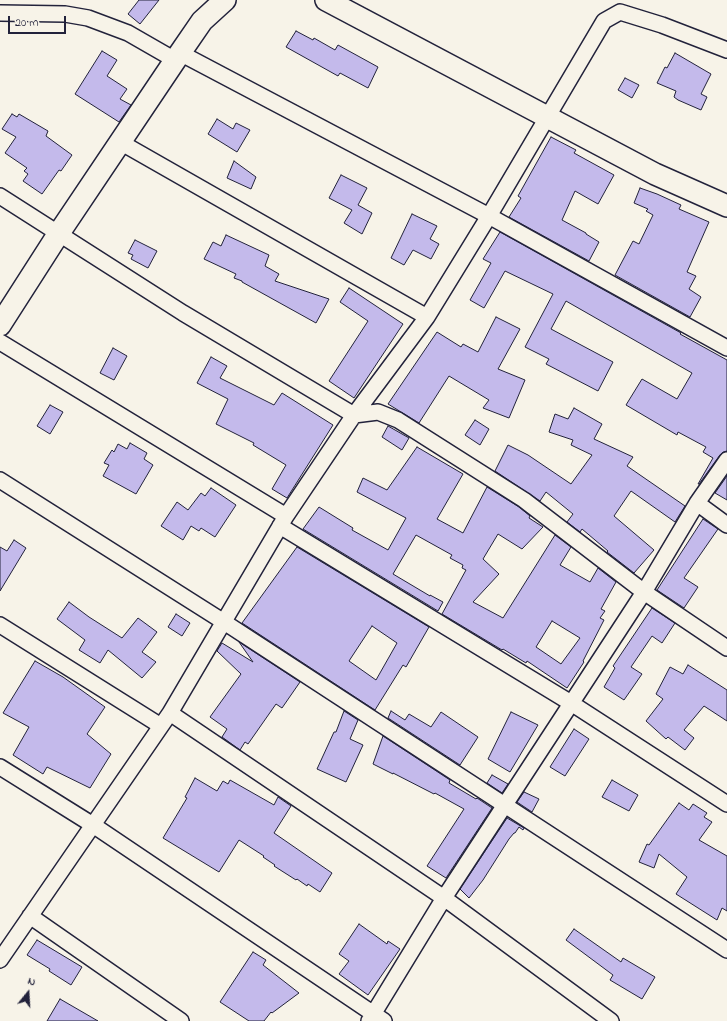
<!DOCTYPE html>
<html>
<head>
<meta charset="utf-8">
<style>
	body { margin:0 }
	#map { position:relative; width:727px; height:1021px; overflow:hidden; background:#f7f3e8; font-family:"Indie Flower",sans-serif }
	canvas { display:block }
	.north { position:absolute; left:8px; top:973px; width:40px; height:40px; -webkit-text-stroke:3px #f7f3e8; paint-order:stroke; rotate:18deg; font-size:11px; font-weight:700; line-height:16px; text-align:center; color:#22223b }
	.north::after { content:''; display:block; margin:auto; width:14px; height:18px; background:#22223b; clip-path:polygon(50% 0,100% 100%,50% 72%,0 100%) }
	.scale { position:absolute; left:8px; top:16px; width:58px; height:18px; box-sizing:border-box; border:2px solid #22223b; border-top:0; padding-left:5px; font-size:12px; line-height:14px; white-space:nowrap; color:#22223b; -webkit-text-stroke:3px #f7f3e8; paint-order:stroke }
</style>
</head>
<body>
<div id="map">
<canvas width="727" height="1021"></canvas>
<div class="north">N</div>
<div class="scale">20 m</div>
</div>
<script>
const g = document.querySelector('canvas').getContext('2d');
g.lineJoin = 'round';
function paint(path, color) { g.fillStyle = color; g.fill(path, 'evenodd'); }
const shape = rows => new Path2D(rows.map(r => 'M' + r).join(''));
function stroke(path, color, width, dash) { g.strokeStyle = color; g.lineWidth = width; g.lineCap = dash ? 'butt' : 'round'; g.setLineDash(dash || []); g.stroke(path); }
const building = shape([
	[139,0,159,0,140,24,128,14,139,0],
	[296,31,313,40,314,38,335,50,338,45,378,67,368,88,340,73,338,76,286,47,296,31],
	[102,51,117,60,107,76,127,89,120,99,131,105,119,122,75,94,102,51],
	[675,53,711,74,701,94,707,97,701,110,678,100,674,97,676,91,657,83,665,67,667,68,675,53],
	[625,78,639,85,632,98,618,90,625,78],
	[12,114,17,117,19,114,48,131,46,136,72,155,61,171,59,170,42,194,23,181,28,174,24,171,27,168,5,153,16,137,2,129,12,114],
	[217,119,233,129,236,123,250,130,237,152,208,134,217,119],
	[551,137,576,150,574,153,614,175,598,204,575,191,562,220,586,233,586,234,599,242,589,261,509,217,521,198,518,196,551,137],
	[234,161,256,177,251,189,227,178,234,161],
	[341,175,367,188,358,205,372,213,362,234,344,223,352,210,329,198,341,175],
	[640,188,657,194,681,205,679,209,709,222,687,272,696,276,689,289,701,297,690,317,615,275,633,241,639,244,653,215,646,211,648,209,634,203,640,188],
	[412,214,437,226,430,239,439,244,431,259,413,250,404,265,391,258,412,214],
	[500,232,681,333,680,334,727,360,727,451,723,452,720,455,699,484,698,484,713,458,703,452,706,447,678,432,677,435,626,405,642,379,677,399,692,373,566,301,551,329,613,362,598,391,546,364,549,359,525,347,553,294,505,271,484,308,470,300,491,263,483,259,500,232],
	[226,235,269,255,265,266,279,274,275,281,329,299,316,323,242,282,242,281,234,278,236,274,204,259,213,242,221,246,226,235],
	[135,240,157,251,148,268,131,259,133,255,128,253,135,240],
	[349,288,403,324,354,398,329,381,368,321,340,302,349,288],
	[496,317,520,329,498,369,525,380,509,418,483,408,489,400,449,376,419,423,388,404,437,332,461,347,463,344,478,352,496,317],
	[113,348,127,356,114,380,100,373,113,348],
	[211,357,227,366,220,378,274,405,282,393,333,425,287,498,272,489,286,465,253,445,254,443,216,424,228,399,197,383,211,357],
	[50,405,63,412,50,434,37,426,50,405],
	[574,408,602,424,594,439,633,457,627,466,685,506,675,522,631,491,614,516,654,550,634,573,607,552,608,551,582,529,580,532,567,522,573,514,546,492,540,501,495,471,508,445,528,455,571,484,592,455,571,445,573,440,549,432,555,414,568,419,574,408],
	[475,420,489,429,480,445,465,435,475,420],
	[388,426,409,438,402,450,382,437,388,426],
	[130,443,147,453,144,459,153,465,136,494,103,476,109,465,104,463,112,450,114,452,118,444,127,449,130,443],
	[417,447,463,474,437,519,463,533,487,487,519,507,530,516,529,518,543,527,522,549,498,534,483,559,499,574,473,602,503,618,555,535,571,547,560,565,590,582,598,568,616,582,601,609,605,611,600,618,604,620,583,661,584,662,567,688,527,661,526,663,503,649,502,650,442,614,466,570,462,568,463,565,450,558,452,555,416,535,393,574,430,596,430,595,443,602,438,611,303,529,319,507,353,528,352,530,388,550,406,518,357,492,363,478,387,490,417,447],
	[552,621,580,638,561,664,536,647,552,621],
	[727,476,727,500,715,493,727,476],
	[211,488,236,505,215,537,201,528,199,531,191,526,183,540,161,526,177,502,188,510,201,493,205,496,211,488],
	[703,519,718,529,684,578,698,587,684,608,657,590,703,519],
	[14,540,26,548,0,591,0,547,7,551,14,540],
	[297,547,429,627,406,667,403,665,375,710,242,623,297,547],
	[372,626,397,643,376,680,349,661,372,626],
	[69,602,89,617,122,638,138,618,157,632,142,652,156,662,142,678,108,650,100,663,79,650,85,640,57,619,69,602],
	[652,608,675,623,662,643,652,636,631,667,642,674,624,700,604,687,615,668,613,666,652,608],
	[176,614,190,623,182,636,168,627,176,614],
	[239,642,300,682,282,708,276,704,248,744,245,742,240,750,222,737,227,729,210,717,241,674,217,651,222,643,253,662,239,642],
	[35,661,63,677,105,707,87,734,111,754,90,788,47,767,43,774,13,755,29,727,3,713,35,661],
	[688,665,727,690,727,721,704,706,684,730,694,738,685,750,668,737,666,739,646,721,663,699,656,694,670,667,683,674,688,665],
	[344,711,358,720,350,739,363,745,346,782,317,769,334,732,336,732,344,711],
	[391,711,405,720,409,714,431,727,441,712,478,737,460,765,388,718,391,711],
	[511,712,538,725,510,772,488,759,511,712],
	[574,729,589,739,565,776,550,767,574,729],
	[383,736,450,780,449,783,476,799,477,798,492,808,446,878,427,866,464,809,435,793,434,794,393,773,393,774,373,764,383,736],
	[492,775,508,784,502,793,487,783,492,775],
	[195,778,217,791,223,781,228,784,230,780,274,805,278,797,291,806,274,833,332,873,320,892,308,884,307,886,297,879,296,880,274,866,275,865,263,857,264,856,239,840,219,872,163,838,187,798,185,797,195,778],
	[612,780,638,795,629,811,602,797,612,780],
	[524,792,539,799,532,812,517,802,524,792],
	[679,803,689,810,693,804,707,813,704,817,712,822,699,840,727,856,727,911,722,908,717,920,676,894,687,877,659,854,654,868,639,862,647,844,649,845,679,803],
	[507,818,524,828,523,830,519,827,515,833,514,833,509,839,483,880,469,898,460,889,507,818],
	[359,924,387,944,388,941,400,949,368,995,339,974,349,961,339,954,359,924],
	[574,929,621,962,623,958,655,977,642,999,610,980,613,975,566,940,574,929],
	[37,940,82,967,71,985,49,971,50,969,27,955,37,940],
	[253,952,266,960,263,965,299,993,272,1013,271,1012,264,1021,249,1021,220,1002,253,952],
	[60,999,98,1021,47,1021,60,999]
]);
paint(building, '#c4baeb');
stroke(building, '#22223b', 1);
const street = shape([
	[0,13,65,14,88,18,128,33,175,60],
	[180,53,489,216,727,348],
	[120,142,427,317],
	[0,196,183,313,354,415,378,412,398,420,524,500,644,592,727,648],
	[0,342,286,516],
	[0,480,224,622,727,950],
	[697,503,727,525],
	[280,526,571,703,727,804],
	[0,625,161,726],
	[170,713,444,898,611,1021],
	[0,767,93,825,384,1021],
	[30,916,181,1021],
	[0,960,170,713,286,516,354,415,427,317,489,216,604,21,620,12,662,25,727,50],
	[369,1021,444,898,644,592,697,503,727,460]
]);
const secondary = shape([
	[326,0,655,174,727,206],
	[0,325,59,233,180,53,202,21,225,0]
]);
stroke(street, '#22223b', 18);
stroke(secondary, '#22223b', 24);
stroke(street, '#f7f3e8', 15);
stroke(secondary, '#f7f3e8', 21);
</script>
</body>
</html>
